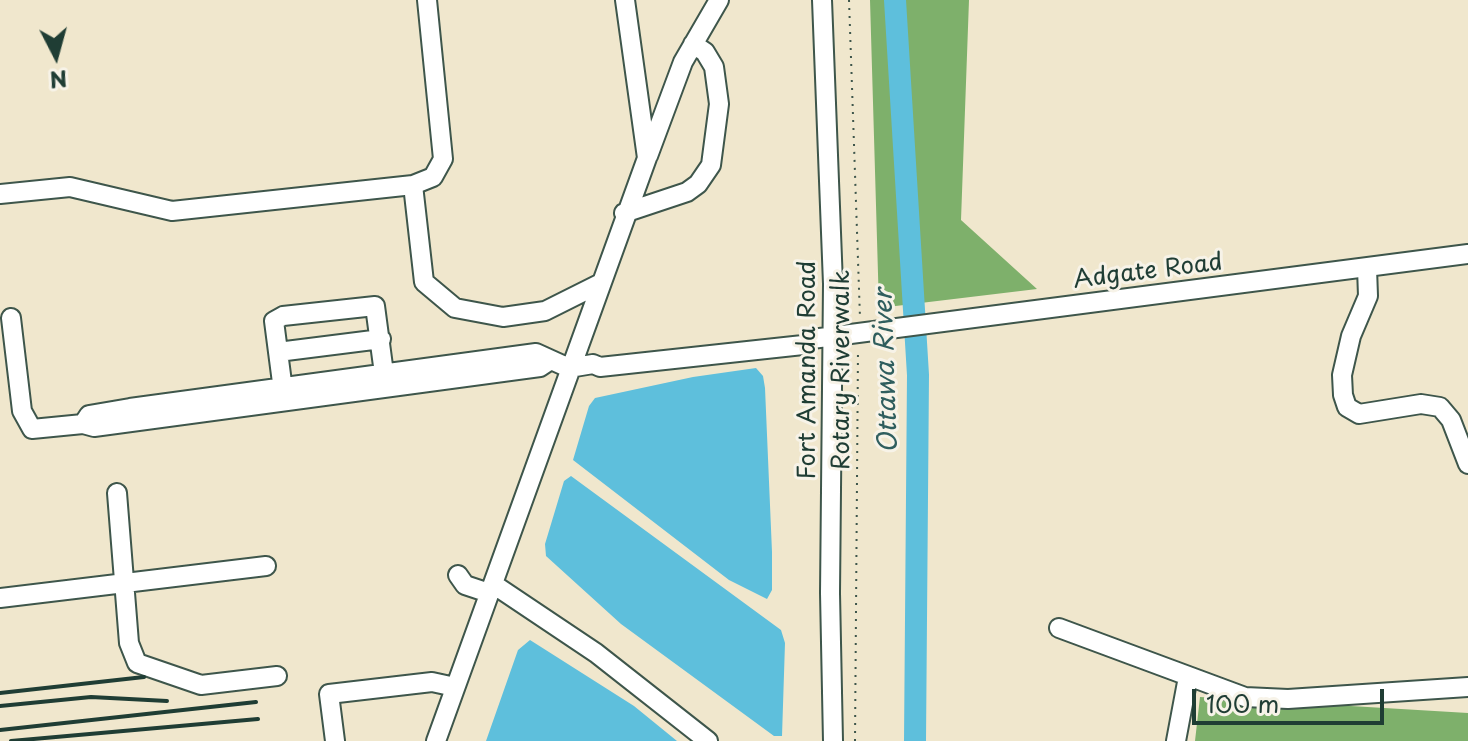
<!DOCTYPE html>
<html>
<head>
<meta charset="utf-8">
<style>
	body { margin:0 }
	#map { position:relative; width:1468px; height:741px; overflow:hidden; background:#f0e7cd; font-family:"Playpen Sans",sans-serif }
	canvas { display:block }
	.north { position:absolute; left:16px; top:16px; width:80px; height:80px; -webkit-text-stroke:6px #f7f3e8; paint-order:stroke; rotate:174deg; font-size:22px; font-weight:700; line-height:32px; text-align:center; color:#1f3d34 }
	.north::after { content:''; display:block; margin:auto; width:28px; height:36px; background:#1f3d34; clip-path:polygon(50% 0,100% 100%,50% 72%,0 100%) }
	.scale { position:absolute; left:1192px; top:689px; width:192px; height:36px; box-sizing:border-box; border:4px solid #1f3d34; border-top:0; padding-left:10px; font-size:24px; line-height:28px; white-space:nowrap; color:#1f3d34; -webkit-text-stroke:6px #f7f3e8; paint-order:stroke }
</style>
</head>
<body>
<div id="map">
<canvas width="1468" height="741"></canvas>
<div class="north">N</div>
<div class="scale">100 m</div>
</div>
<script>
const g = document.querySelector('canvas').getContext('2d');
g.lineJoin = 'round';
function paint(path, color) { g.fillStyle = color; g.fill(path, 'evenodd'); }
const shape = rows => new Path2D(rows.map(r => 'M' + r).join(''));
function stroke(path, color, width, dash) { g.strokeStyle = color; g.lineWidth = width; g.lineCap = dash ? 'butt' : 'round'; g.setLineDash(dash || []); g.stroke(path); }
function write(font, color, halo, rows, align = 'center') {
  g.font = font + ' "Playpen Sans",sans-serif'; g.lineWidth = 6; g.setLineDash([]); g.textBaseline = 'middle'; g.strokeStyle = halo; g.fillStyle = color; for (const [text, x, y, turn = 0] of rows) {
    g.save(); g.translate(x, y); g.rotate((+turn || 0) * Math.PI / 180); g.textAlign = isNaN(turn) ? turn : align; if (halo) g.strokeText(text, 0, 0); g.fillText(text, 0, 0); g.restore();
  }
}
paint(shape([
	[870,0,969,0,961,220,1037,289,879,308],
	[1200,697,1468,713,1468,741,1195,741]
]), '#7eb06b');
paint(shape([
	[756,368,763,376,765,388,772,552,772,590,767,599,729,580,573,460,589,406,595,398,693,377],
	[571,476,781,630,785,643,782,736,774,736,621,624,546,556,545,544,564,481],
	[530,640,634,706,677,741,486,741,518,650]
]), '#5ebfdc');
stroke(shape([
	[895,0,918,375,915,741]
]), '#5ebfdc', 22);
const minor = shape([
	[822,0,833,284,830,593,833,741],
	[648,156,683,62,719,0],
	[413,185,433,177,443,159,427,0],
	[0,194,70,187,172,211,413,185,424,282,455,308,503,317,545,311,599,284],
	[624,213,687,192,698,184,711,165,719,104,714,67,705,52,693,44],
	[1367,268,1368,296,1351,336,1342,375,1343,395,1347,407,1359,414,1421,404,1440,407,1451,420,1468,464],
	[11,318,22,411,32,429,83,424,94,427,540,367,549,361],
	[278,352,381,339],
	[284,398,274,321,283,316,375,306,385,381],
	[83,424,89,415,130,408,536,353,569,368,593,364,600,367,803,345,812,339,1468,254],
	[117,493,129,643,137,663,201,685,277,676],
	[458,575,465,585,489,593],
	[493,584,596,653,708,741],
	[0,598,266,566],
	[1059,628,1245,697,1288,699,1468,687],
	[335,741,329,694,432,682,455,687],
	[436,741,647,158,625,0],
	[1176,741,1188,677]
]);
stroke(minor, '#3e564b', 22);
stroke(shape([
	[849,0,860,318],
	[855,741,858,349]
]), '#3e564b', 2, [2, 6]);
stroke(minor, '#fff', 18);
stroke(shape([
	[0,693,144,677],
	[0,706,91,697,167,701],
	[0,730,256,702],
	[11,741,258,719]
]), '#1f3d34', 4);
write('24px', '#1f3d34', '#f7f3e8', [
	["Adgate Road",1148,272,-7],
	["Fort Amanda Road",808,370,-90],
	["Rotary Riverwalk",842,370,-90]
]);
write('italic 26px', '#2f5e5e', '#f7f3e8', [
	["Ottawa River",887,371,-92]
]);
</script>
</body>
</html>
